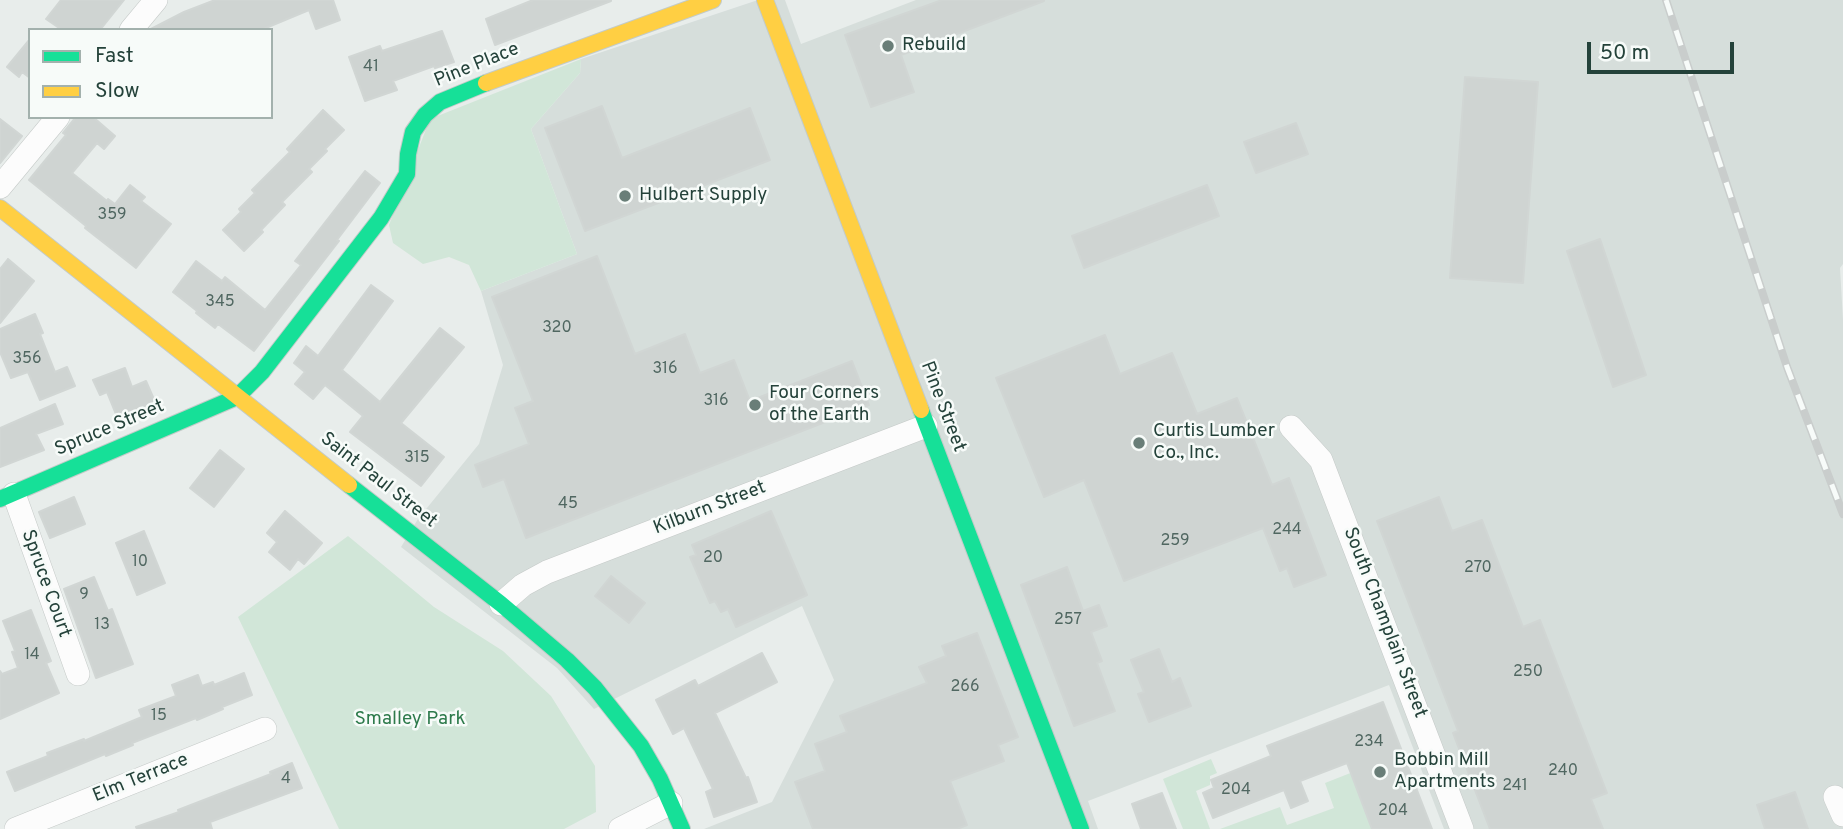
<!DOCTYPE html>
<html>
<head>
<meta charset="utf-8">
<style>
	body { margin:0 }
	#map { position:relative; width:1843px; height:829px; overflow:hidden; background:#e8edeb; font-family:Overpass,sans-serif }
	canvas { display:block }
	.legend { position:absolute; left:28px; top:28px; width:245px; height:91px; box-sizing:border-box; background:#f7fbf9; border:2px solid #a3b1ad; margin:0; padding:9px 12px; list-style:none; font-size:21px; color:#24423a }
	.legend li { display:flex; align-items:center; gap:14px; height:35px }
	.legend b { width:35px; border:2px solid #a3b1ad }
	.scale { position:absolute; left:1587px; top:42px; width:147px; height:32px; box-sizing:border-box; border:4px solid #24423a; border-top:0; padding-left:9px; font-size:21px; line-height:24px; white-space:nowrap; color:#24423a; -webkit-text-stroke:5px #f7fbf9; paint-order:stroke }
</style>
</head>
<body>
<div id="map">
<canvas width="1843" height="829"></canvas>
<ul class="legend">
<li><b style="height:9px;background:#16e098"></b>Fast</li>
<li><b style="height:9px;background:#ffcf43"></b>Slow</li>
</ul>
<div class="scale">50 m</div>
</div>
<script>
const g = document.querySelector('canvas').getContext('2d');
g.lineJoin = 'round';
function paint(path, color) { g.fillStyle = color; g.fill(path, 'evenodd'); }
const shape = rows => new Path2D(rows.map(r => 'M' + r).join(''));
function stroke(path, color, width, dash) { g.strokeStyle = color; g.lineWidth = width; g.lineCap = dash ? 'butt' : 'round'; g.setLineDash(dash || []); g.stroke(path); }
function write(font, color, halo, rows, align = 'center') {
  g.font = font + ' Overpass,sans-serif'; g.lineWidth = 5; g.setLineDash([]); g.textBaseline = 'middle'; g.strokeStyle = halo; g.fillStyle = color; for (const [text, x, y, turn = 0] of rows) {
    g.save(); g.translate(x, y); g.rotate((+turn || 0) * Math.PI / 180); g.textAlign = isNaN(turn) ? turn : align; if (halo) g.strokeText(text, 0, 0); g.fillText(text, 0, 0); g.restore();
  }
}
paint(shape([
	[758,0,785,0,801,44,916,0,1843,0,1843,264,1840,268,1843,320,1843,829,1444,829,1389,685,1088,801,1098,829,704,829,772,802,834,680,802,606,594,709,557,668,401,547,418,519,479,444,503,365,481,291,577,254,531,129,580,73,581,59]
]), '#d6dedb');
paint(shape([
	[581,59,580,73,531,129,577,254,481,291,469,265,449,257,423,264,393,243,389,225,430,119],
	[348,536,434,607,503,651,551,696,595,766,596,812,564,829,339,829,238,617],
	[1211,759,1217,773,1210,776,1210,785,1196,791,1210,829,1183,829,1163,779],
	[1353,772,1373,829,1220,829,1280,807,1287,825,1334,808,1325,783]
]), '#d1e6d8');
const building = shape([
	[61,0,124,0,100,30,62,30,46,19,61,0],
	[215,0,333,0,340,20,316,29,309,10,261,30,149,30,184,12,215,0],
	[533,0,611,0,611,1,495,45,486,19,533,0],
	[942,0,1044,0,1044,1,901,55,914,92,871,107,845,35,942,0],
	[442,31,454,62,435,68,434,66,393,81,397,90,365,101,349,57,380,46,382,51,442,31],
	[30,39,30,78,22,72,19,77,7,67,30,39],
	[1465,77,1538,82,1523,283,1450,278,1465,77],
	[602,106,622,158,750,108,770,160,585,231,545,128,602,106],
	[323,110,344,130,325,149,327,151,309,169,312,172,282,202,285,205,261,230,263,232,244,251,223,230,241,212,239,209,255,193,252,190,290,152,287,149,323,110],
	[76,117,93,117,115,136,104,149,97,143,72,173,107,201,108,199,115,204,130,185,145,197,141,201,171,224,136,268,85,228,86,226,29,180,66,135,63,133,76,117],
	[0,119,22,136,0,163,0,119],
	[1296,123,1308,154,1256,173,1244,142,1296,123],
	[365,171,380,183,337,240,339,241,254,351,218,324,215,328,196,313,197,311,173,292,196,261,222,281,225,277,265,310,301,265,295,261,365,171],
	[1207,185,1219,216,1084,268,1072,236,1207,185],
	[1600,239,1646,375,1613,387,1567,251,1600,239],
	[597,256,635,354,685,334,700,373,734,360,750,401,852,361,869,405,526,538,504,479,483,487,475,465,529,444,515,408,533,401,492,297,597,256],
	[8,259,34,281,0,323,0,269,8,259],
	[371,285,393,301,342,370,380,402,440,328,464,347,401,423,444,457,421,486,350,432,363,416,325,385,313,399,295,384,305,372,294,363,306,346,318,356,371,285],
	[35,314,43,333,40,334,55,372,67,367,75,386,40,400,28,372,11,378,0,352,0,329,35,314],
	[1105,335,1120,374,1172,353,1197,414,1237,398,1272,485,1289,478,1326,575,1294,587,1287,568,1280,571,1263,528,1124,581,1084,480,1044,497,996,378,1105,335],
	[125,368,132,387,146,381,156,404,118,419,107,392,100,395,93,380,125,368],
	[55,404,63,424,36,434,44,450,0,467,0,428,55,404],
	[220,450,244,469,214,507,190,488,220,450],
	[74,497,85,524,50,538,39,512,74,497],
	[1439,497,1452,531,1482,520,1523,627,1540,620,1607,793,1591,799,1603,829,1490,829,1453,733,1458,731,1377,521,1439,497],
	[285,511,322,543,304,564,298,559,290,570,269,552,277,542,267,533,285,511],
	[771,511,807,595,736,627,728,609,721,612,715,601,710,603,690,557,696,555,692,545,771,511],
	[144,531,165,583,137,595,116,543,144,531],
	[1067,567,1083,611,1099,605,1107,626,1091,632,1102,661,1097,663,1115,711,1074,726,1021,585,1067,567],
	[611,576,645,603,629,623,595,596,611,576],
	[94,577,108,611,112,609,133,664,96,678,64,589,94,577],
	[31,610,51,661,46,663,59,693,0,719,0,671,2,674,18,668,12,652,15,651,3,621,31,610],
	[977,633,1018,737,998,745,1004,761,950,781,967,825,957,829,813,829,795,782,825,771,815,744,847,732,840,716,927,683,919,667,946,656,942,646,977,633],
	[1159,649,1172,682,1180,678,1191,706,1149,722,1138,694,1144,692,1131,660,1159,649],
	[762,653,777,682,715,713,746,778,748,777,757,802,714,817,706,792,713,789,684,728,673,734,656,700,695,680,698,686,762,653],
	[244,673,252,695,222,707,223,709,197,720,196,718,132,743,133,745,106,756,105,754,15,791,7,772,48,756,47,753,84,739,84,741,142,717,139,710,176,696,172,685,198,675,202,686,213,682,214,685,244,673],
	[1383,702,1432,829,1372,829,1347,763,1300,781,1308,801,1291,808,1284,790,1213,818,1203,793,1214,788,1211,780,1271,756,1267,746,1383,702],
	[292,763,302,788,210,822,212,829,137,829,136,827,179,812,178,810,271,774,270,772,292,763],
	[1795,792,1808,829,1765,829,1757,805,1795,792],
	[1162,793,1176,829,1141,829,1132,804,1162,793]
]);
paint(building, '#cfd4d2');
stroke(building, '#d1d6d4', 2);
const street = shape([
	[131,30,156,0],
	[0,187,58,117],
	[1291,427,1321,460,1462,829],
	[14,494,78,674],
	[501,604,523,585,547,572,926,426],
	[1835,797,1843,815],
	[16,829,265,729],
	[620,829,671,803]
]);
const fast = shape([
	[921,410,1081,829],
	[349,485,501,604,567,660,595,688,641,746,660,779,682,829],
	[0,499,237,397,262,372,381,218,407,174,408,154,413,132,425,115,440,102,486,83]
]);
const slow = shape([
	[765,0,921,410],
	[486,83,713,0],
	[0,208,349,485]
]);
stroke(street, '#c5cac8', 24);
stroke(fast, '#c3cbc8', 18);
stroke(slow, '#c3cbc8', 18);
stroke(street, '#fcfcfc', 23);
stroke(fast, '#16e098', 16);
stroke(slow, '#ffcf43', 16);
const rail = shape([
	[1666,0,1787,367,1843,514]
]);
stroke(rail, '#c9cdcc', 8);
stroke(rail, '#f7fbf9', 5, [16]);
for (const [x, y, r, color] of [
	[888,46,7,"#697e78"],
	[625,196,7,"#697e78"],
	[755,405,7,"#697e78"],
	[1139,443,7,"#697e78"],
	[1380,772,7,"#697e78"]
]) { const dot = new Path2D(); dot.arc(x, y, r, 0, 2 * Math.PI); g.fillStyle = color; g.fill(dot); stroke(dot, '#f7fbf9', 2.5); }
write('16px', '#506761', null, [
	["41",371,68],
	["359",112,216],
	["345",220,303],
	["320",557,329],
	["356",27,360],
	["316",665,370],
	["316",716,402],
	["315",417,459],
	["45",568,505],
	["244",1287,531],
	["259",1175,542],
	["20",713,559],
	["10",140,563],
	["270",1478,569],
	["9",84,596],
	["257",1068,621],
	["13",102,626],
	["14",32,656],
	["250",1528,673],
	["266",965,688],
	["15",159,717],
	["234",1369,743],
	["240",1563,772],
	["4",286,780],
	["241",1515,787],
	["204",1236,791],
	["204",1393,812]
]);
write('19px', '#24423a', '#f7fbf9', [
	["Rebuild",902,46],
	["Hulbert Supply",639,196],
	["Four Corners",769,394],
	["of the Earth",769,416],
	["Curtis Lumber",1153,432],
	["Co., Inc.",1153,454],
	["Bobbin Mill",1394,761],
	["Apartments",1394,783]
], 'left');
write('19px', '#24423a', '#f7fbf9', [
	["Pine Place",477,66,-22],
	["Pine Street",942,407,69],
	["Spruce Street",110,429,-23],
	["Saint Paul Street",378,481,38],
	["Kilburn Street",710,509,-21],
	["Spruce Court",45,584,70],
	["South Champlain Street",1384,623,69],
	["Elm Terrace",141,779,-22]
]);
write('19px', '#2d7a4b', '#f7fbf9', [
	["Smalley Park",410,720]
]);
</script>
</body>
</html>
